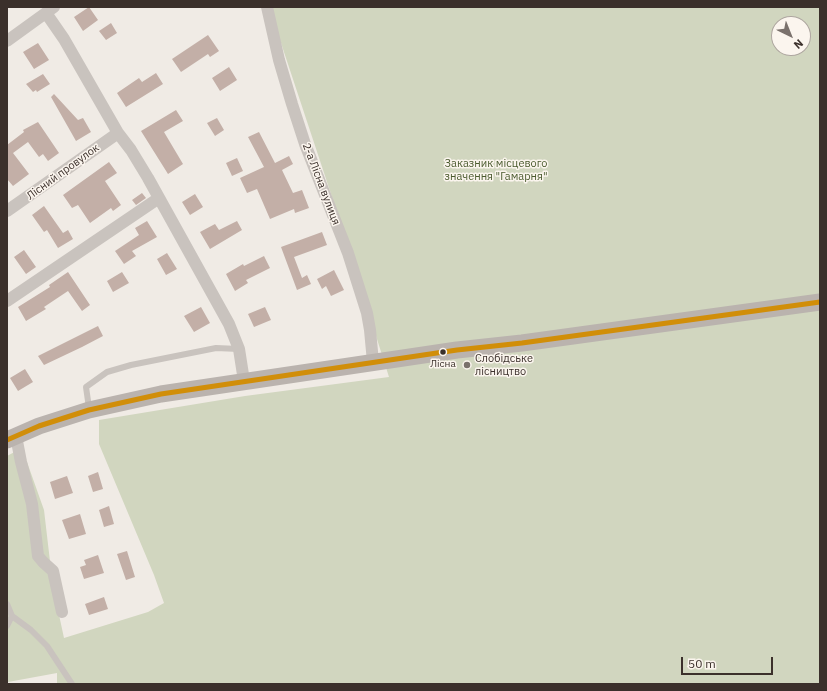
<!DOCTYPE html>
<html>
<head>
<meta charset="utf-8">
<style>
	body { margin:0 }
	#map { position:relative; width:827px; height:691px; overflow:hidden; background:#f0ebe5; font-family:"IBM Plex Sans",sans-serif }
	canvas { display:block }
	.frame { position:absolute; inset:0; border:8px solid #3b302b; pointer-events:none }
	.north { position:absolute; left:771px; top:16px; width:40px; height:40px; box-sizing:border-box; background:#fbf5ee; border:1px solid #aea6a0; border-radius:50%; rotate:137deg; font-size:11px; font-weight:700; line-height:16px; text-align:center; color:#3b302b }
	.north::after { content:''; display:block; margin:auto; width:14px; height:18px; background:#7a716c; clip-path:polygon(50% 0,100% 100%,50% 72%,0 100%) }
	.scale { position:absolute; left:681px; top:657px; width:92px; height:18px; box-sizing:border-box; border:2px solid #3b302b; border-top:0; padding-left:5px; font-size:12px; line-height:14px; white-space:nowrap; color:#3b302b; -webkit-text-stroke:3px #fbf5ee; paint-order:stroke }
</style>
</head>
<body>
<div id="map">
<canvas width="827" height="691"></canvas>
<div class="frame"></div>
<div class="north">N</div>
<div class="scale">50 m</div>
</div>
<script>
const g = document.querySelector('canvas').getContext('2d');
g.lineJoin = 'round';
function paint(path, color) { g.fillStyle = color; g.fill(path, 'evenodd'); }
const shape = rows => new Path2D(rows.map(r => 'M' + r).join(''));
function stroke(path, color, width, dash) { g.strokeStyle = color; g.lineWidth = width; g.lineCap = dash ? 'butt' : 'round'; g.setLineDash(dash || []); g.stroke(path); }
function write(font, color, halo, rows, align = 'center') {
  g.font = font + ' "IBM Plex Sans",sans-serif'; g.lineWidth = 3; g.setLineDash([]); g.textBaseline = 'middle'; g.strokeStyle = halo; g.fillStyle = color; for (const [text, x, y, turn = 0] of rows) {
    g.save(); g.translate(x, y); g.rotate((+turn || 0) * Math.PI / 180); g.textAlign = isNaN(turn) ? turn : align; if (halo) g.strokeText(text, 0, 0); g.fillText(text, 0, 0); g.restore();
  }
}
paint(shape([
	[264,7,820,7,820,684,57,684,57,673,8,682,7,456,22,448,44,510,53,587,64,638,148,612,164,603,154,575,99,444,99,420,245,396,389,377,332,197,281,43],
	[779,24,803,24,803,48,779,48]
]), '#d1d6bf');
paint(shape([
	[89,7,98,20,83,31,74,17],
	[111,23,117,33,106,40,99,31],
	[208,35,219,51,210,57,208,54,181,72,172,59],
	[38,43,49,60,34,69,23,52],
	[229,67,237,80,220,91,212,78],
	[156,73,163,84,126,107,117,93,139,78,142,82],
	[43,74,50,84,37,92,36,90,33,92,26,84],
	[54,94,78,120,83,118,91,132,76,141,51,97],
	[176,110,183,121,164,132,183,164,168,174,141,131],
	[217,118,224,130,215,136,207,123],
	[38,122,59,153,48,161,43,154,39,157,28,142,13,153,29,174,13,186,7,179,7,145,24,132,23,130],
	[259,132,275,163,289,156,293,164,282,170,293,193,302,190,309,208,295,213,294,209,270,219,257,189,247,193,240,178,264,167,248,137],
	[237,158,243,171,232,176,226,163],
	[109,162,117,173,105,181,121,205,113,211,111,208,90,223,78,205,72,208,63,195],
	[142,193,146,198,136,205,132,200],
	[195,194,203,207,190,215,182,202],
	[44,206,63,233,68,230,73,239,58,248,47,230,44,232,32,215],
	[147,221,157,237,132,251,136,256,124,264,115,251,139,235,135,228],
	[237,221,242,230,210,249,200,232,215,224,219,230],
	[322,232,327,245,294,257,302,278,307,275,311,284,297,290,281,247],
	[24,250,36,267,26,274,14,257],
	[167,253,177,269,166,275,157,259],
	[264,256,270,268,246,280,248,283,235,291,226,274,243,264,244,266],
	[334,270,344,290,331,296,326,286,322,289,317,279],
	[68,272,90,305,82,311,68,291,44,307,46,309,26,321,18,307,50,287,49,285],
	[122,272,129,283,113,292,107,281],
	[201,307,210,323,194,332,184,316],
	[265,307,271,320,254,327,248,314],
	[98,326,103,336,82,347,44,365,38,356],
	[25,369,33,382,18,391,10,378],
	[98,472,103,489,93,492,88,476],
	[67,476,73,493,55,499,50,482],
	[109,506,114,524,104,527,99,510],
	[80,514,86,534,69,539,62,520],
	[127,551,135,577,126,580,117,554],
	[98,555,104,573,84,579,80,567,86,565,84,560],
	[104,597,108,609,89,615,85,604]
]), '#c3afa7');
stroke(shape([
	[89,408,86,387,107,372,131,365,216,348,239,349],
	[7,604,12,616,31,630,47,646,72,684],
	[7,626,12,616]
]), '#c9c3be', 6);
stroke(shape([
	[267,7,279,60,292,104,305,144,348,253,367,313,370,330,373,362],
	[46,13,64,39,118,133,131,150,148,178,229,324,239,349,244,381],
	[7,41,54,7],
	[7,211,118,133],
	[7,301,159,198],
	[16,436,21,462,32,504,38,556,43,562,53,571,62,612]
]), '#c9c3be', 12);
stroke(shape([
	[7,440,39,426,89,410,161,394,457,350,522,343,820,302]
]), '#bab3ae', 17);
stroke(shape([
	[7,440,39,426,89,410,161,394,457,350,522,343,820,302]
]), '#d18e09', 5);
for (const [x, y, r, color] of [
	[443,352,3.5,"#3b302b"],
	[467,365,4,"#7a716c"]
]) { const dot = new Path2D(); dot.arc(x, y, r, 0, 2 * Math.PI); g.fillStyle = color; g.fill(dot); stroke(dot, '#fbf5ee', 1.5); }
write('10px', '#3b302b', '#fbf5ee', [
	["Лісна",443,364]
]);
write('11px', '#4a5a2e', '#fbf5ee', [
	["Заказник місцевого",496,164],
	["значення \"Гамарня\"",496,177]
]);
write('11px', '#3b302b', '#fbf5ee', [
	["Лісний провулок",63,172,-36],
	["2-а Лісна вулиця",321,184,69]
]);
write('11px', '#3b302b', '#fbf5ee', [
	["Слобідське",475,359],
	["лісництво",475,372]
], 'left');
</script>
</body>
</html>
